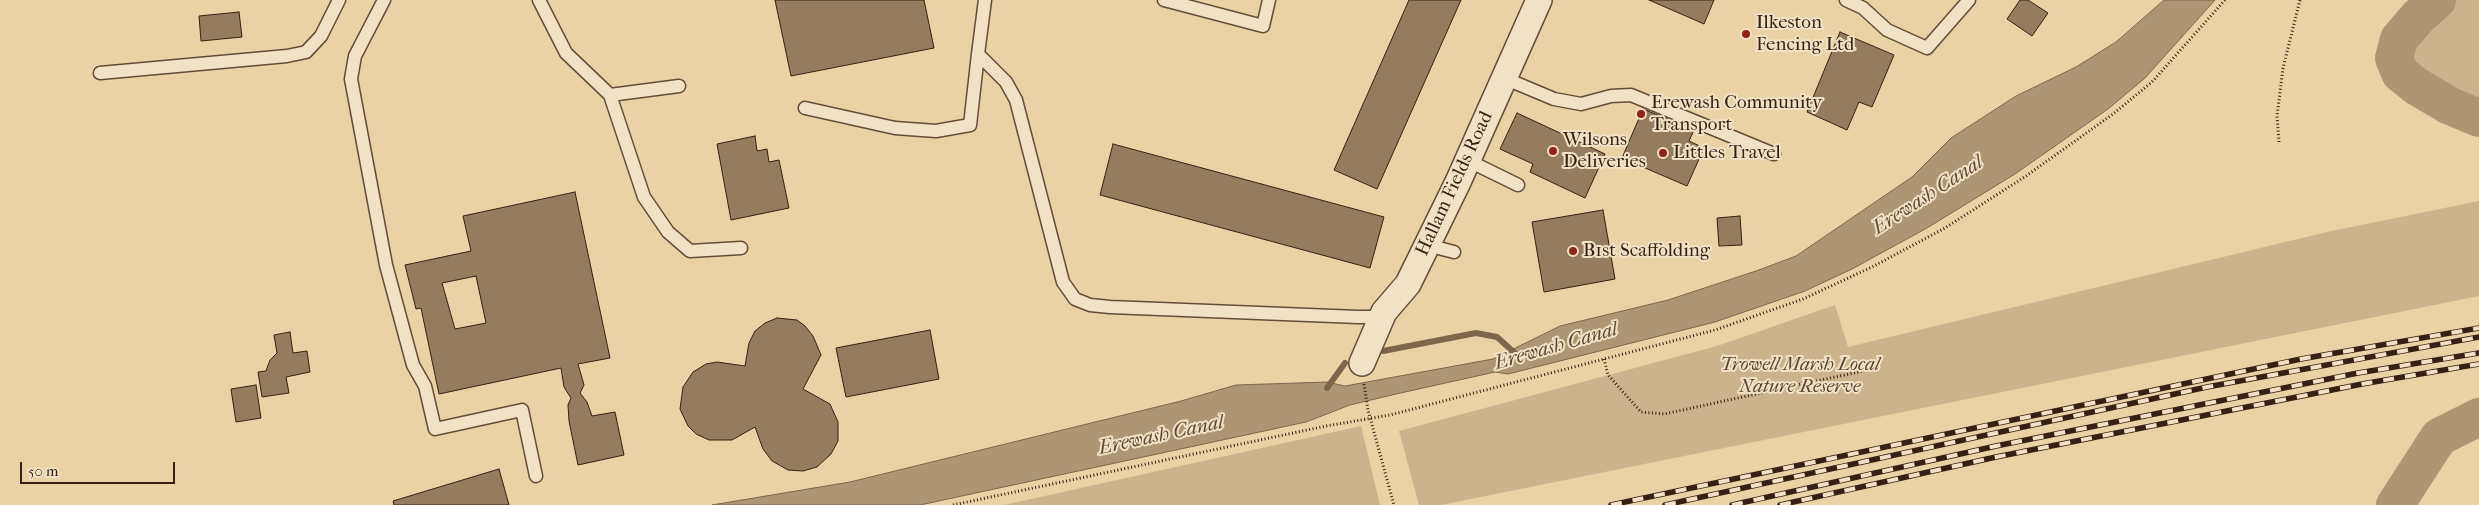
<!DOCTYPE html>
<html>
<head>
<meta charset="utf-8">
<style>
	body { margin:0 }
	#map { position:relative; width:2479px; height:505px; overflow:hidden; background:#ebd1a6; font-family:"IM FELL French Canon",serif }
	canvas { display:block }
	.scale { position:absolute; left:20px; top:462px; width:155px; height:22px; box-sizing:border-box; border:2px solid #372013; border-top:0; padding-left:6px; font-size:15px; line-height:18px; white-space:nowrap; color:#372013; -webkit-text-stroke:4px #f2e1c5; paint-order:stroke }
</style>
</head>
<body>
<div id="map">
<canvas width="2479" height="505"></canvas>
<div class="scale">50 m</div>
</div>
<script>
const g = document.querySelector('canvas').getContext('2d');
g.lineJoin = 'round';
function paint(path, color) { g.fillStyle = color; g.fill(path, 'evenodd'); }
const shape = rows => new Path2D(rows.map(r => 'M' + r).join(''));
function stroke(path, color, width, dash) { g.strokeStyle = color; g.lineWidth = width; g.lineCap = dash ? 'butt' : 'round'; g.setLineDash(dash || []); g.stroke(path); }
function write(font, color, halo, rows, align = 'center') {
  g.font = font + ' "IM FELL French Canon",serif'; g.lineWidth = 4; g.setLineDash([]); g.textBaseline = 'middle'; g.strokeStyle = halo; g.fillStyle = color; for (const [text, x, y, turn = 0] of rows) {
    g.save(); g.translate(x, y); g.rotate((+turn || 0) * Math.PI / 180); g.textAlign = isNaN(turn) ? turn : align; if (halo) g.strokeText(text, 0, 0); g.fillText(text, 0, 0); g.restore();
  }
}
paint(shape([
	[2450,0,2479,0,2479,107,2427,86,2412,76,2404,66,2402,54,2407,41,2420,32],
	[2479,201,2479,296,1441,505,1419,505,1399,431,1717,346,1835,305,1848,347,2327,232],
	[1361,426,1380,505,1004,505]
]), '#ccb38d');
const water = shape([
	[2164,0,2215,0,2145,78,2108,109,2015,174,1927,228,1852,269,1805,291,1715,322,1508,374,1495,372,1396,394,1350,405,1306,422,920,505,712,505,850,482,1181,401,1236,385,1327,382,1345,386,1493,359,1560,326,1668,300,1759,270,1796,256,1912,177,1951,138,2016,96,2076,67,2116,42,2164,0]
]);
paint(water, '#ae9574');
stroke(water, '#7e664d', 1);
stroke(shape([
	[1383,351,1476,333,1497,337,1518,356],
	[1327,388,1345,363]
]), '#7e664d', 6);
stroke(shape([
	[2437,0,2418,17,2399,39,2394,58,2400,73,2416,86,2450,106,2479,118],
	[2395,505,2439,437,2479,417]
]), '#ae9574', 38);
const building = shape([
	[775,0,924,0,934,48,791,76,775,0],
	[1409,0,1461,0,1377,189,1334,170,1409,0],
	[1649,0,1714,0,1704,24,1649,0],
	[2020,0,2028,0,2048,13,2032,36,2007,19,2020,0],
	[239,12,242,37,201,41,199,16,239,12],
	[1840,32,1894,55,1872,107,1859,102,1847,130,1807,112,1840,32],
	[1643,109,1694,130,1689,141,1704,148,1687,186,1622,158,1643,109],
	[1517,113,1605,154,1585,198,1530,172,1533,164,1500,149,1517,113],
	[755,136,757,151,767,149,769,162,779,160,789,208,731,220,717,144,755,136],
	[1113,144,1384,217,1370,268,1100,195,1113,144],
	[575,192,610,358,578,364,584,385,580,393,587,402,592,416,615,412,624,455,578,465,569,421,568,405,571,398,564,387,561,368,439,394,421,308,416,309,405,265,471,251,463,216,575,192],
	[476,276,486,323,455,329,442,283,476,276],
	[1603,210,1615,279,1544,292,1532,222,1603,210],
	[1740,216,1742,245,1719,246,1717,218,1740,216],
	[777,318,797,320,805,326,813,336,821,355,803,389,830,404,838,422,838,441,831,454,817,467,803,471,788,470,772,461,763,449,755,427,732,440,709,440,696,434,688,426,680,409,683,387,693,372,706,364,717,362,745,366,749,343,755,331,765,323,777,318],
	[930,330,939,379,846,397,836,348,930,330],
	[290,332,293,353,307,351,310,372,286,377,289,393,262,397,258,372,266,371,270,360,277,353,274,335,290,332],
	[256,385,261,418,236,422,231,389,256,385],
	[499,469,509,505,394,505,393,501,499,469]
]);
paint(building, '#957c5f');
stroke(building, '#372013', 1);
const service = shape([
	[384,0,355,56,351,79,386,265,413,365,425,386,435,429,522,410,536,476],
	[539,0,566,53,610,95,679,86],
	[985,0,978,54,1006,82,1016,100,1063,282,1075,299,1090,305,1110,307,1358,317,1371,317,1384,312],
	[1164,0,1263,26,1269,0],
	[1846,0,1863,8,1887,30,1927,48,1969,0],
	[100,73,287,56,306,52,321,36,339,0],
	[1504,78,1554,99,1581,104,1611,96,1631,95,1774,154],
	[610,95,644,197,668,232,690,251,741,248],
	[805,108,895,128,936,131,970,125,978,54],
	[1467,160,1518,185],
	[1427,245,1454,252]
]);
const minor = shape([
	[1362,363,1384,312,1408,284,1458,182,1539,0]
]);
stroke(service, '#644c38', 15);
stroke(minor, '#644c38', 28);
stroke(shape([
	[2279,142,2277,116,2283,68,2300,0],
	[1604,359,1608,375,1641,412,1664,414,1863,371],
	[1364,384,1368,410,1394,505],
	[953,505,1326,426,1390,415,1715,330,1803,299,1872,267,1945,228,2026,176,2113,114,2152,82,2225,0]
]), '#372013', 3, [1, 2.5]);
stroke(service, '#f2e1c5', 12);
stroke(minor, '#f2e1c5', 25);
const rail = shape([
	[1611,505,2301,359,2479,328],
	[1665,505,2207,387,2479,337],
	[1732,505,1996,446,2358,373,2479,353],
	[1780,505,1996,457,2362,384,2479,364]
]);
stroke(rail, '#372013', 5.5);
stroke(rail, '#f2e1c5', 4, [11]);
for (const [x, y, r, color] of [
	[1746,34,5,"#8f2418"],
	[1641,114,5,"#8f2418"],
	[1553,151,5,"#8f2418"],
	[1663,153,5,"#8f2418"],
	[1573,251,5,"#8f2418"]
]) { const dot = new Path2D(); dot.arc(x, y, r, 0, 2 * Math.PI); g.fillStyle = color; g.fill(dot); stroke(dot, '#f2e1c5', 2); }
write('19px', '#372013', '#f2e1c5', [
	["Ilkeston",1756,23],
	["Fencing Ltd",1756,45],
	["Erewash Community",1651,103],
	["Transport",1651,125],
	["Wilsons",1563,140],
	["Deliveries",1563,162],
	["Littles Travel",1673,153],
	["B1st Scaffolding",1583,251]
], 'left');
write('19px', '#372013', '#f2e1c5', [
	["Hallam Fields Road",1455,184,-65]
]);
write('italic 19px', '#5c4532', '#f2e1c5', [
	["Trowell Marsh Local",1800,365],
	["Nature Reserve",1800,387]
]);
write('italic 20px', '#614935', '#f2e1c5', [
	["Erewash Canal",1928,196,-33],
	["Erewash Canal",1556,347,-16],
	["Erewash Canal",1161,436,-12]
]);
</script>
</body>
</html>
